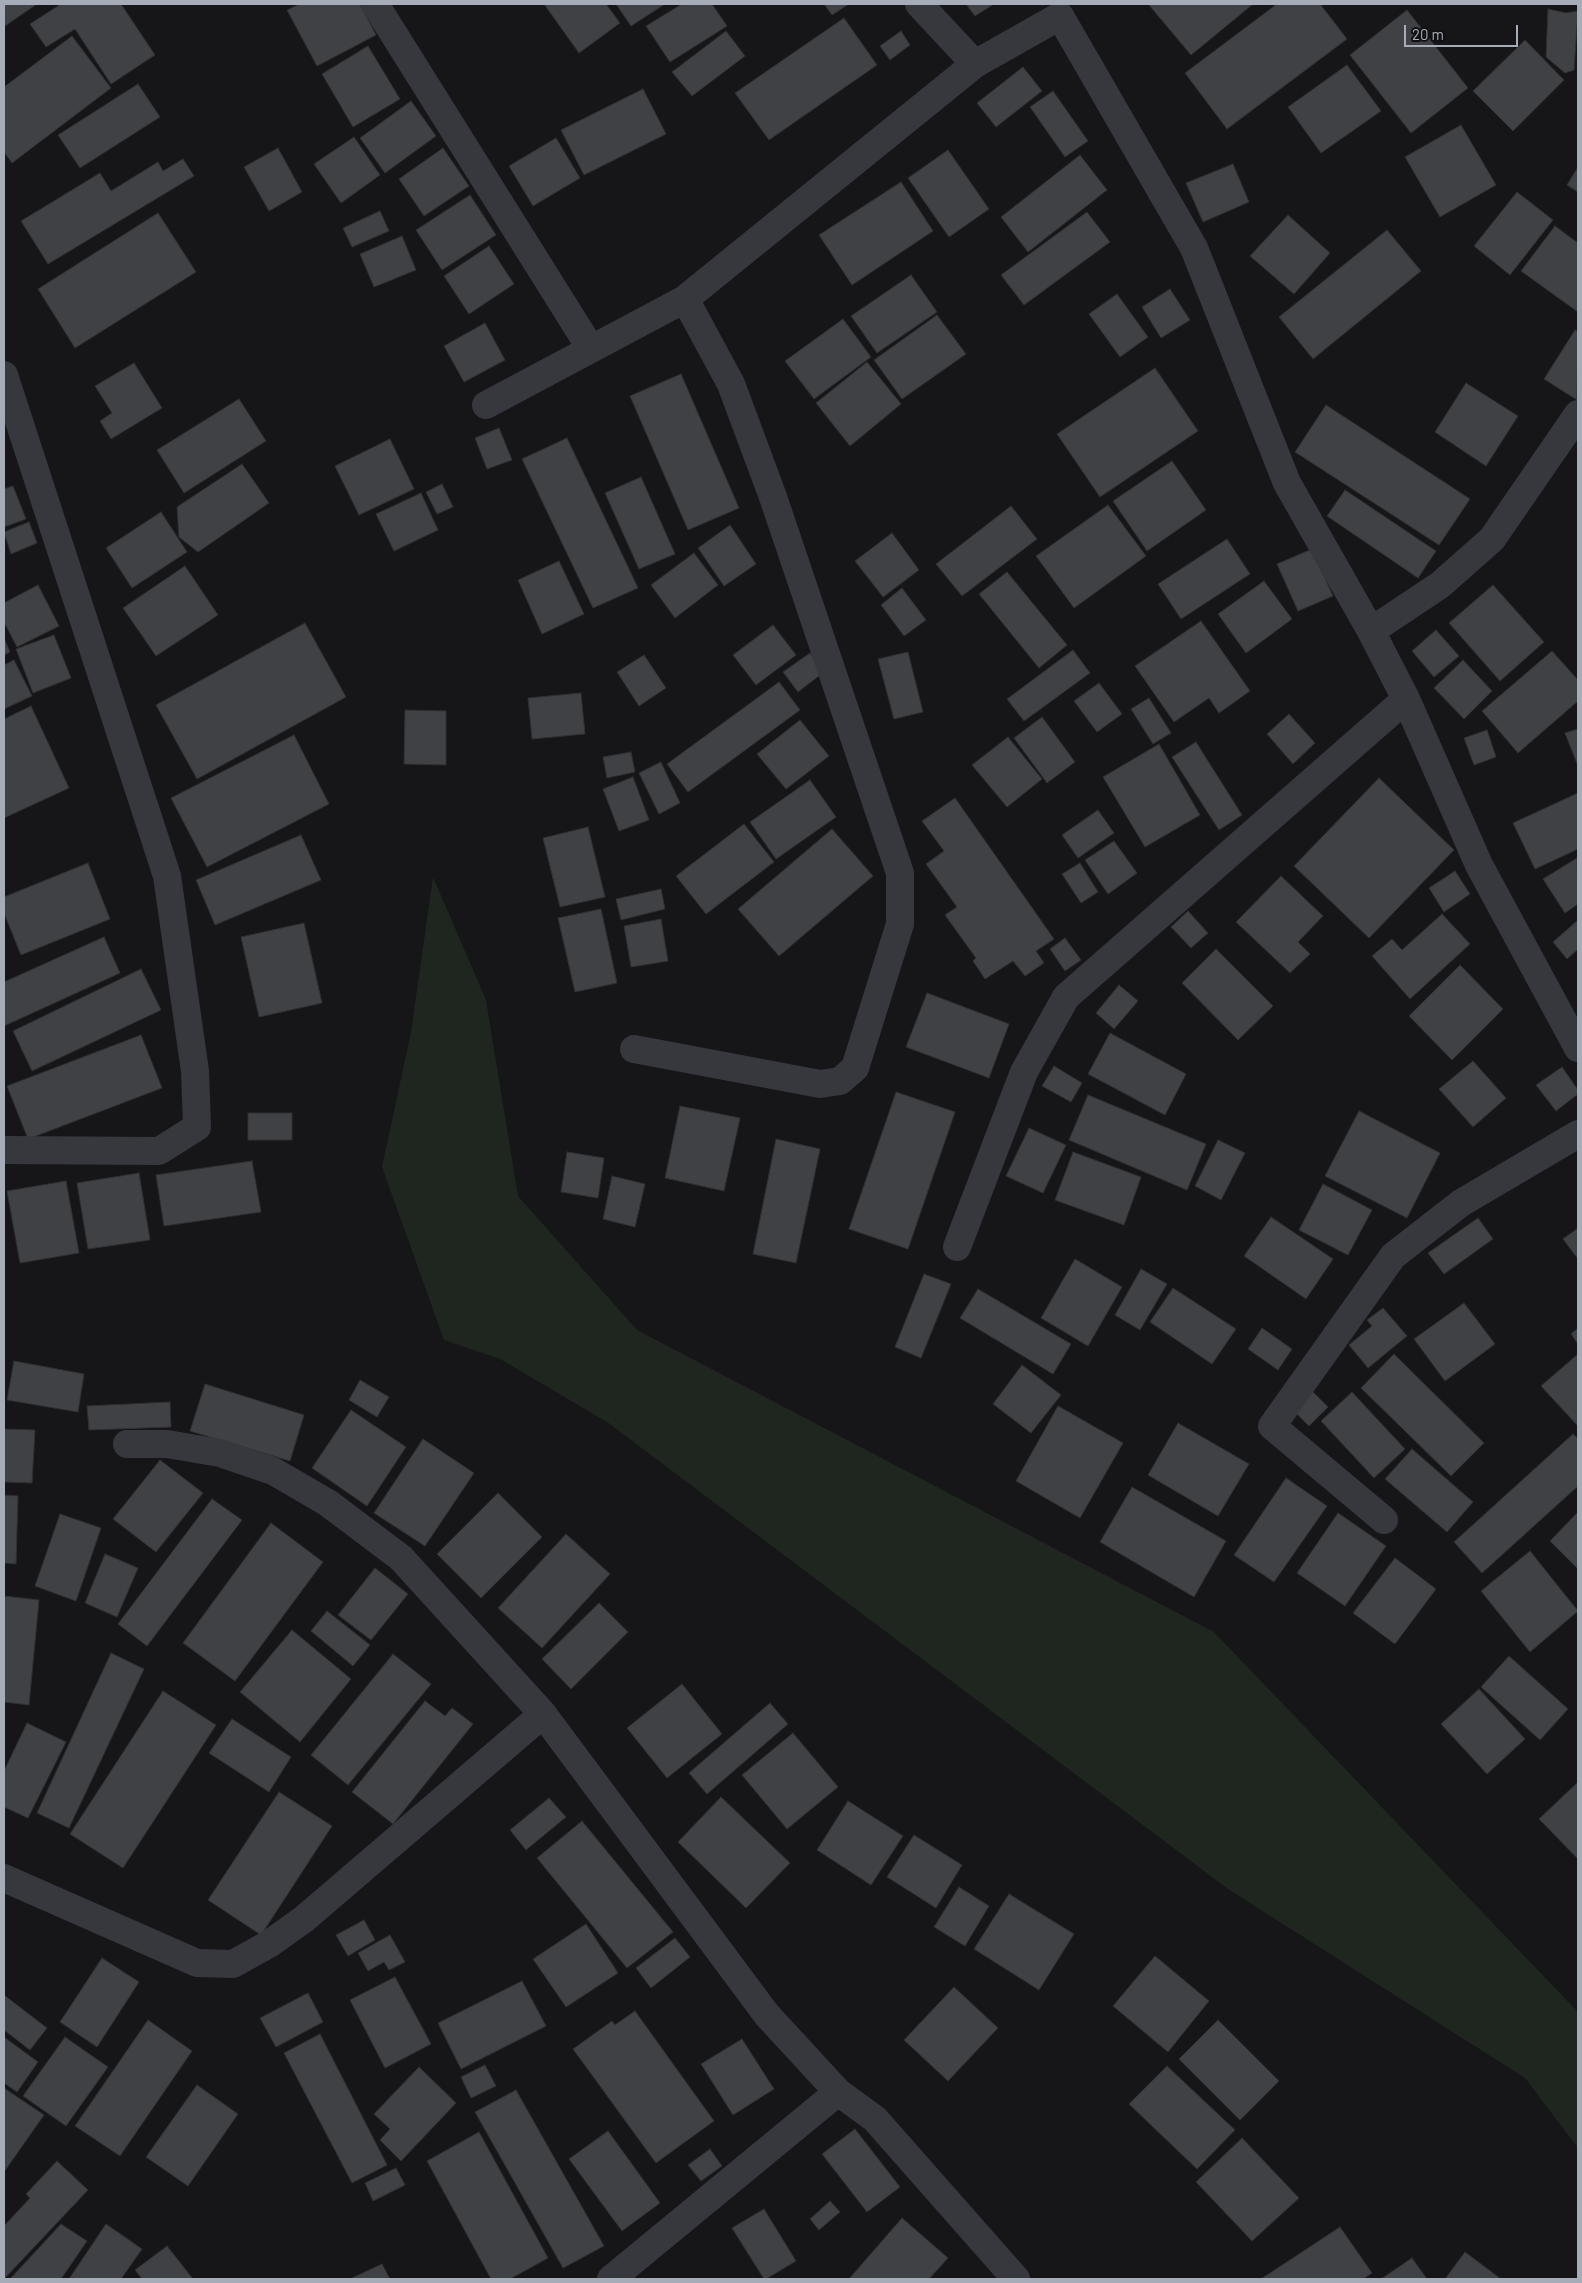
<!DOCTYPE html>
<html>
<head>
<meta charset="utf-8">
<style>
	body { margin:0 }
	#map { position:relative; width:1582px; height:2283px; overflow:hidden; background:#161618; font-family:Barlow,sans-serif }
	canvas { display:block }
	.frame { position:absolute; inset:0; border:5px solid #a7adb8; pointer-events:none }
	.scale { position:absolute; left:1404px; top:25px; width:114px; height:22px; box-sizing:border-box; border:2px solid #a7adb8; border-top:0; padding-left:6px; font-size:15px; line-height:18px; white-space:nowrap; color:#a7adb8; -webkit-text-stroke:4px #111113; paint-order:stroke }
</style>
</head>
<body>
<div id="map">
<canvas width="1582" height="2283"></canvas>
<div class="frame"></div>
<div class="scale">20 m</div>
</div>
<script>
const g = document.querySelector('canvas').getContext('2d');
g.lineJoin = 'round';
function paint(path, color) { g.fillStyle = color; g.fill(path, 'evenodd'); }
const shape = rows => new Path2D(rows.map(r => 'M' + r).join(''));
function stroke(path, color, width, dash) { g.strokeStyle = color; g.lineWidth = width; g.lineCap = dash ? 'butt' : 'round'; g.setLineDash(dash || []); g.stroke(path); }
paint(shape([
	[433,877,486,1000,518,1196,637,1330,1214,1632,1578,2012,1578,2148,1525,2078,1228,1889,607,1422,500,1359,444,1340,382,1167,411,1032]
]), '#1e261f');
const building = shape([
	[4,4,37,4,5,26,4,4],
	[61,4,121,4,155,55,111,84,75,29,46,47,30,24,61,4],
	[300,4,360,4,376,35,317,66,287,10,300,4],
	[544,4,606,4,620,23,579,53,544,4],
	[616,4,665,4,631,26,616,4],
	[682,4,712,4,727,26,670,62,646,26,682,4],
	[824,4,849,4,832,15,824,4],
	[966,4,994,4,975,16,966,4],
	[1151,4,1253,4,1191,55,1149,5,1151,4],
	[1277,4,1320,4,1347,39,1227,129,1185,73,1277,4],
	[1548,9,1566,13,1578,11,1574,70,1565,73,1546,57,1548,9],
	[1407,10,1468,88,1411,133,1350,55,1407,10],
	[844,18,877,65,769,140,735,93,844,18],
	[726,31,745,56,692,96,672,72,726,31],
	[901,31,910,45,890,60,880,46,901,31],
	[72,36,111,88,12,163,4,152,4,87,72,36],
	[1525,40,1564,80,1513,131,1473,91,1525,40],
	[368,46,400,99,353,127,322,74,368,46],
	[1347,65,1381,111,1321,153,1288,107,1347,65],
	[1023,67,1042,91,996,127,977,103,1023,67],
	[138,84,160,117,80,168,58,135,138,84],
	[643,89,666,134,584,175,561,130,643,89],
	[1053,91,1088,141,1065,157,1030,107,1053,91],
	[411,101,436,136,385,173,360,138,411,101],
	[1461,125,1496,185,1440,217,1405,157,1461,125],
	[354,137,380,175,341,203,314,164,354,137],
	[556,138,580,178,533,206,509,166,556,138],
	[278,148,302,192,269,211,244,167,278,148],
	[443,148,469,186,424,216,399,179,443,148],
	[948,150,989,209,949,237,908,178,948,150],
	[1080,155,1107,190,1028,252,1001,217,1080,155],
	[183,159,194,176,48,264,21,221,100,173,111,191,158,162,163,171,183,159],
	[1233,164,1249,202,1203,222,1186,183,1233,164],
	[1578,167,1578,192,1567,185,1578,167],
	[901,182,933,231,852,285,819,235,901,182],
	[1517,192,1553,220,1510,275,1474,246,1517,192],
	[470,195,496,235,442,270,416,230,470,195],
	[380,211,389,231,352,247,343,228,380,211],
	[1087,212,1110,242,1024,305,1001,275,1087,212],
	[158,213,196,272,75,348,38,289,158,213],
	[1288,215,1330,253,1294,294,1250,256,1288,215],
	[1555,226,1578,243,1578,312,1521,271,1555,226],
	[1387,230,1421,271,1313,359,1279,317,1387,230],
	[402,236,416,270,374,287,360,254,402,236],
	[489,246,514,284,469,314,444,276,489,246],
	[911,275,937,312,877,353,851,316,911,275],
	[1170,289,1190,320,1161,338,1142,307,1170,289],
	[1117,294,1148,337,1120,357,1089,314,1117,294],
	[937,315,966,354,902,399,874,360,937,315],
	[843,319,871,357,814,399,785,361,843,319],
	[485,323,505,360,464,382,444,346,485,323],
	[1575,330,1578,332,1577,400,1544,379,1575,330],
	[867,362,901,404,850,446,816,403,867,362],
	[134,363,162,408,111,439,100,421,112,413,95,386,134,363],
	[1155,368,1198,431,1100,497,1057,434,1155,368],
	[681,374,739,508,688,530,630,396,681,374],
	[1466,383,1518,416,1486,466,1435,432,1466,383],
	[239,399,266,441,184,493,157,450,239,399],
	[1326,405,1470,499,1439,545,1295,452,1326,405],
	[499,428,512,460,487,469,475,438,499,428],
	[567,438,638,588,593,608,522,459,567,438],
	[390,439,414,489,359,515,335,466,390,439],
	[1172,461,1206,510,1147,551,1113,501,1172,461],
	[242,464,269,503,198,552,179,537,177,507,242,464],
	[641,477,675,554,639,569,605,493,641,477],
	[442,484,453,507,437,514,426,492,442,484],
	[13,486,26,519,4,527,4,489,13,486],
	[1345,490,1436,551,1418,578,1327,516,1345,490],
	[421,493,438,530,394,551,376,514,421,493],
	[1108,505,1146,556,1074,608,1036,556,1108,505],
	[1011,506,1037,539,962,596,936,564,1011,506],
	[161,512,187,552,132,588,106,548,161,512],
	[29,522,37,543,11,554,4,532,29,522],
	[730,525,756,564,724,586,698,548,730,525],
	[892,533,919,570,883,597,855,561,892,533],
	[1227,539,1250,574,1181,619,1158,584,1227,539],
	[1312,549,1333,596,1298,611,1277,564,1312,549],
	[694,553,718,585,675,618,651,585,694,553],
	[559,561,584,614,542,634,518,580,559,561],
	[185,566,218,615,156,656,123,608,185,566],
	[1007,572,1067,645,1039,668,979,594,1007,572],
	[1264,581,1292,619,1246,653,1218,614,1264,581],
	[38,585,59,626,17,647,4,622,4,603,38,585],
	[1493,585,1544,642,1500,681,1449,623,1493,585],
	[902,588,926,620,904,636,881,605,902,588],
	[1201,621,1250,691,1219,713,1209,698,1174,722,1135,666,1201,621],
	[305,623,346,697,197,779,156,705,305,623],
	[773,625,796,655,756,685,733,655,773,625],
	[1436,630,1459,656,1434,677,1412,651,1436,630],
	[54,635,71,678,33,693,16,649,54,635],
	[4,638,10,652,4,655,4,638],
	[1073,650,1090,673,1024,721,1007,699,1073,650],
	[1552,651,1578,680,1578,701,1518,753,1482,711,1552,651],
	[908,652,923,712,894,719,878,659,908,652],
	[810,653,824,672,798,692,783,672,810,653],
	[644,655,666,688,639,706,617,672,644,655],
	[14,660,32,696,4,709,4,665,14,660],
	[1463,660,1492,691,1464,719,1434,688,1463,660],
	[779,682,800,710,688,792,667,764,779,682],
	[1099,683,1122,714,1097,732,1074,701,1099,683],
	[581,693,585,734,532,739,528,698,581,693],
	[1149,698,1171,733,1153,744,1131,709,1149,698],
	[31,706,69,788,4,818,4,719,31,706],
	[405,710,446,711,446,765,404,764,405,710],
	[1289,714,1315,743,1293,764,1267,734,1289,714],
	[1042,717,1075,762,1047,783,1014,738,1042,717],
	[800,720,829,756,786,789,757,754,800,720],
	[1578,729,1578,766,1565,733,1578,729],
	[1487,730,1496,757,1474,765,1464,738,1487,730],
	[294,735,329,804,207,867,171,798,294,735],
	[1008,737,1042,779,1007,807,972,765,1008,737],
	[1196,742,1242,815,1219,830,1172,757,1196,742],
	[1159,744,1200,815,1145,847,1103,777,1159,744],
	[631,752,635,772,607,778,603,757,631,752],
	[661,762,680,803,659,814,639,773,661,762],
	[633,777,649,820,619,831,603,789,633,777],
	[1379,778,1454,850,1369,938,1294,866,1379,778],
	[810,780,836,817,776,859,750,822,810,780],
	[1578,793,1578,849,1535,869,1513,823,1578,793],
	[955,798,1054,939,1036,951,1044,963,1025,976,1013,961,985,979,973,961,976,958,945,915,957,907,926,864,944,851,922,821,955,798],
	[1098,810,1114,833,1078,858,1062,835,1098,810],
	[744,824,774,862,706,914,676,876,744,824],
	[588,827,605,897,560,907,543,838,588,827],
	[832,829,873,876,779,956,738,909,832,829],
	[301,835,321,880,215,925,196,880,301,835],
	[1114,841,1137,873,1108,894,1085,860,1114,841],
	[1577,858,1578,904,1565,913,1543,879,1577,858],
	[88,863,110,919,21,955,4,913,4,897,88,863],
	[1080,863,1098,892,1081,903,1062,874,1080,863],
	[1455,871,1470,894,1444,912,1429,888,1455,871],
	[1281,876,1323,916,1298,942,1310,954,1290,973,1236,922,1281,876],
	[661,889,665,909,621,920,616,899,661,889],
	[601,909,617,983,575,992,558,918,601,909],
	[1188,911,1208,933,1191,948,1171,927,1188,911],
	[1442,914,1470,944,1410,999,1372,956,1392,939,1402,950,1442,914],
	[661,919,668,961,631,967,624,926,661,919],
	[1578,920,1578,949,1567,959,1553,942,1578,920],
	[304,923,322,1003,259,1017,241,937,304,923],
	[104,937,120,973,4,1026,4,982,104,937],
	[1065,938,1081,960,1065,971,1050,949,1065,938],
	[1216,949,1273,1006,1238,1040,1182,983,1216,949],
	[1460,965,1503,1009,1452,1060,1409,1016,1460,965],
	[141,969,161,1010,32,1071,13,1031,141,969],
	[1119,985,1138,1001,1114,1029,1096,1013,1119,985],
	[927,993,1009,1024,989,1078,906,1047,927,993],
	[1110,1033,1186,1074,1165,1115,1088,1074,1110,1033],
	[141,1035,162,1088,28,1139,7,1086,141,1035],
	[1473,1061,1506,1098,1473,1127,1439,1089,1473,1061],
	[1054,1066,1082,1083,1071,1102,1042,1086,1054,1066],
	[1562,1067,1578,1090,1578,1094,1556,1111,1536,1085,1562,1067],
	[896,1092,955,1112,908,1249,849,1229,896,1092],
	[1088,1095,1206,1144,1187,1190,1069,1140,1088,1095],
	[680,1106,740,1118,724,1191,665,1178,680,1106],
	[1359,1111,1440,1153,1407,1218,1325,1176,1359,1111],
	[248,1113,292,1113,292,1140,248,1140,248,1113],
	[1029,1128,1066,1145,1043,1193,1006,1176,1029,1128],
	[776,1139,820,1149,796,1263,753,1254,776,1139],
	[1218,1140,1245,1153,1221,1200,1195,1186,1218,1140],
	[567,1152,604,1158,598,1198,561,1192,567,1152],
	[1073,1152,1141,1177,1124,1225,1055,1200,1073,1152],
	[252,1161,261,1212,164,1226,156,1175,252,1161],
	[139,1173,150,1240,88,1249,77,1183,139,1173],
	[612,1176,645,1184,635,1227,603,1219,612,1176],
	[66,1181,79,1253,20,1263,7,1191,66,1181],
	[1323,1184,1372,1210,1348,1255,1299,1230,1323,1184],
	[1271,1217,1333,1259,1306,1299,1244,1256,1271,1217],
	[1478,1218,1493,1239,1444,1274,1428,1253,1478,1218],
	[1578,1228,1578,1259,1563,1239,1578,1228],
	[1075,1259,1122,1287,1088,1346,1041,1318,1075,1259],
	[1141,1269,1167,1284,1140,1330,1115,1315,1141,1269],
	[924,1274,951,1284,921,1358,895,1347,924,1274],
	[1173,1288,1236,1329,1212,1364,1150,1322,1173,1288],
	[978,1289,1071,1344,1053,1374,960,1318,978,1289],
	[1464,1303,1495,1344,1445,1381,1414,1339,1464,1303],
	[1383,1308,1407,1336,1368,1368,1349,1345,1372,1326,1367,1320,1383,1308],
	[1262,1328,1292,1349,1278,1370,1248,1349,1262,1328],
	[1578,1328,1578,1344,1571,1334,1578,1328],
	[1394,1354,1484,1443,1451,1476,1361,1388,1394,1354],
	[1578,1354,1578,1424,1577,1425,1541,1386,1578,1354],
	[14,1361,84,1374,78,1412,7,1400,14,1361],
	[1022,1365,1061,1395,1031,1433,993,1404,1022,1365],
	[360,1380,389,1397,377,1417,349,1400,360,1380],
	[205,1384,304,1415,290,1461,190,1431,205,1384],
	[1311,1390,1328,1407,1309,1426,1292,1409,1311,1390],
	[1352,1392,1405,1449,1374,1478,1321,1421,1352,1392],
	[170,1402,171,1427,89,1430,87,1406,170,1402],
	[1058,1406,1123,1443,1080,1518,1016,1481,1058,1406],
	[351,1410,406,1447,367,1506,312,1468,351,1410],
	[1178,1423,1249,1464,1218,1516,1148,1475,1178,1423],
	[4,1429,35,1430,32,1483,4,1482,4,1429],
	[1573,1434,1578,1439,1578,1486,1482,1573,1454,1542,1573,1434],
	[423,1439,474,1473,425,1546,374,1513,423,1439],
	[1412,1449,1473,1502,1447,1532,1385,1479,1412,1449],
	[160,1460,203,1493,156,1552,113,1519,160,1460],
	[1286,1478,1327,1506,1274,1582,1234,1555,1286,1478],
	[1132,1487,1226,1541,1194,1597,1100,1542,1132,1487],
	[498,1493,542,1537,481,1598,437,1554,498,1493],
	[4,1495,18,1496,16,1564,4,1563,4,1495],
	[212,1499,242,1520,147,1646,118,1624,212,1499],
	[1578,1512,1578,1569,1550,1541,1578,1512],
	[1338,1513,1386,1546,1345,1606,1297,1573,1338,1513],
	[60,1514,101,1528,76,1601,35,1586,60,1514],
	[271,1523,323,1562,235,1681,183,1643,271,1523],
	[566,1534,610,1574,542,1648,498,1608,566,1534],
	[1530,1551,1578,1611,1530,1652,1481,1591,1530,1551],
	[105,1554,138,1568,117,1617,85,1603,105,1554],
	[1395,1558,1436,1589,1395,1644,1353,1613,1395,1558],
	[375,1568,408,1594,371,1640,338,1615,375,1568],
	[4,1596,39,1600,29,1705,4,1702,4,1596],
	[599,1603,628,1632,571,1689,542,1659,599,1603],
	[327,1611,370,1645,353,1666,311,1631,327,1611],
	[292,1630,351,1679,300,1742,240,1692,292,1630],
	[111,1653,144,1669,69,1828,37,1813,111,1653],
	[393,1654,431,1684,348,1785,311,1755,393,1654],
	[1509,1656,1568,1709,1540,1740,1481,1687,1509,1656],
	[682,1684,722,1734,667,1778,627,1728,682,1684],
	[1479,1689,1525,1739,1487,1774,1441,1724,1479,1689],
	[163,1691,216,1725,123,1868,70,1834,163,1691],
	[425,1701,445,1716,452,1708,473,1724,393,1824,352,1792,425,1701],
	[770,1703,788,1724,707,1794,689,1773,770,1703],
	[232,1719,291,1757,269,1792,209,1753,232,1719],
	[27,1723,66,1742,28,1818,4,1807,4,1771,27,1723],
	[793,1733,838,1787,787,1829,742,1775,793,1733],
	[1578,1782,1578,1859,1539,1819,1578,1782],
	[279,1792,332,1826,261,1935,208,1900,279,1792],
	[721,1797,790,1863,746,1908,678,1842,721,1797],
	[549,1798,566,1817,526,1850,510,1830,549,1798],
	[848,1801,903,1836,871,1885,817,1850,848,1801],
	[582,1821,673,1932,627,1968,537,1858,582,1821],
	[914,1835,962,1865,936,1908,887,1877,914,1835],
	[959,1887,989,1906,965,1946,934,1927,959,1887],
	[1009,1894,1074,1934,1039,1990,974,1949,1009,1894],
	[364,1920,375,1940,348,1956,336,1935,364,1920],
	[586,1924,618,1973,566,2007,533,1959,586,1924],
	[390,1935,405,1962,389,1970,384,1962,368,1971,358,1953,390,1935],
	[675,1938,690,1957,651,1988,636,1968,675,1938],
	[1155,1956,1209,2001,1168,2052,1113,2006,1155,1956],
	[102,1958,139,1982,97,2047,60,2022,102,1958],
	[395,1977,431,2044,385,2068,350,2000,395,1977],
	[522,1981,546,2026,461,2069,438,2023,522,1981],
	[954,1987,998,2028,948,2081,904,2040,954,1987],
	[308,1993,323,2022,276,2047,260,2018,308,1993],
	[4,1995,47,2028,30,2050,4,2030,4,1995],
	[635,2011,714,2121,656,2163,573,2049,612,2021,615,2025,635,2011],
	[148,2020,192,2051,120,2156,75,2126,148,2020],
	[1218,2020,1279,2081,1240,2120,1179,2059,1218,2020],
	[320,2034,387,2165,352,2183,284,2053,320,2034],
	[4,2037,38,2062,17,2092,4,2083,4,2037],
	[65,2037,108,2067,66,2126,23,2096,65,2037],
	[742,2039,774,2089,733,2115,701,2064,742,2039],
	[485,2065,496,2086,471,2098,461,2077,485,2065],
	[1167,2066,1235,2130,1197,2169,1129,2104,1167,2066],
	[419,2067,456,2103,401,2161,380,2140,390,2129,374,2114,419,2067],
	[197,2085,238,2114,188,2186,146,2157,197,2085],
	[4,2088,44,2115,4,2172,4,2088],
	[516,2090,604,2246,563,2268,475,2112,516,2090],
	[855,2129,900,2187,867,2212,822,2154,855,2129],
	[608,2131,660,2203,622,2231,569,2159,608,2131],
	[479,2132,548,2258,510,2279,491,2279,427,2161,479,2132],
	[1242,2138,1299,2198,1252,2241,1196,2182,1242,2138],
	[710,2149,722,2166,701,2181,688,2165,710,2149],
	[57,2161,88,2190,4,2279,4,2226,30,2198,26,2194,57,2161],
	[396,2168,405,2185,373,2201,365,2183,396,2168],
	[830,2201,840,2212,819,2230,810,2219,830,2201],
	[764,2209,796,2261,766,2279,764,2279,732,2228,764,2209],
	[902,2218,948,2258,929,2279,849,2279,902,2218],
	[61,2224,87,2241,61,2279,10,2279,61,2224],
	[106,2224,142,2249,121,2279,69,2279,106,2224],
	[1340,2227,1372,2273,1363,2279,1261,2279,1340,2227],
	[167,2246,193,2279,142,2279,135,2270,167,2246],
	[1465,2252,1501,2279,1445,2279,1465,2252],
	[1412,2258,1427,2279,1381,2279,1412,2258],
	[382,2264,390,2279,350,2279,382,2264]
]);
paint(building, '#404145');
stroke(building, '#303034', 1);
stroke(shape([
	[375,4,591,349],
	[919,4,975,64,1060,16,1194,248,1287,483,1371,631,1406,699,1479,865,1578,1048],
	[4,375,167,876,195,1071,197,1127,159,1151,4,1150],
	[486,405,685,299,975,64],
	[1371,631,1440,585,1492,539,1578,414],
	[634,1049,820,1084,840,1081,855,1068,900,924,900,873,773,497,731,384,685,299],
	[957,1247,1024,1072,1066,997,1406,699],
	[127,1444,167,1444,220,1453,273,1471,328,1503,401,1558,543,1714,767,2015,838,2092,875,2119,1016,2279],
	[1384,1520,1272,1426,1393,1256,1461,1203,1578,1134],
	[4,1878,197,1963,233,1964,269,1944,304,1919,543,1714],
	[611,2279,838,2092]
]), '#37383d', 28);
</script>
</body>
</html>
